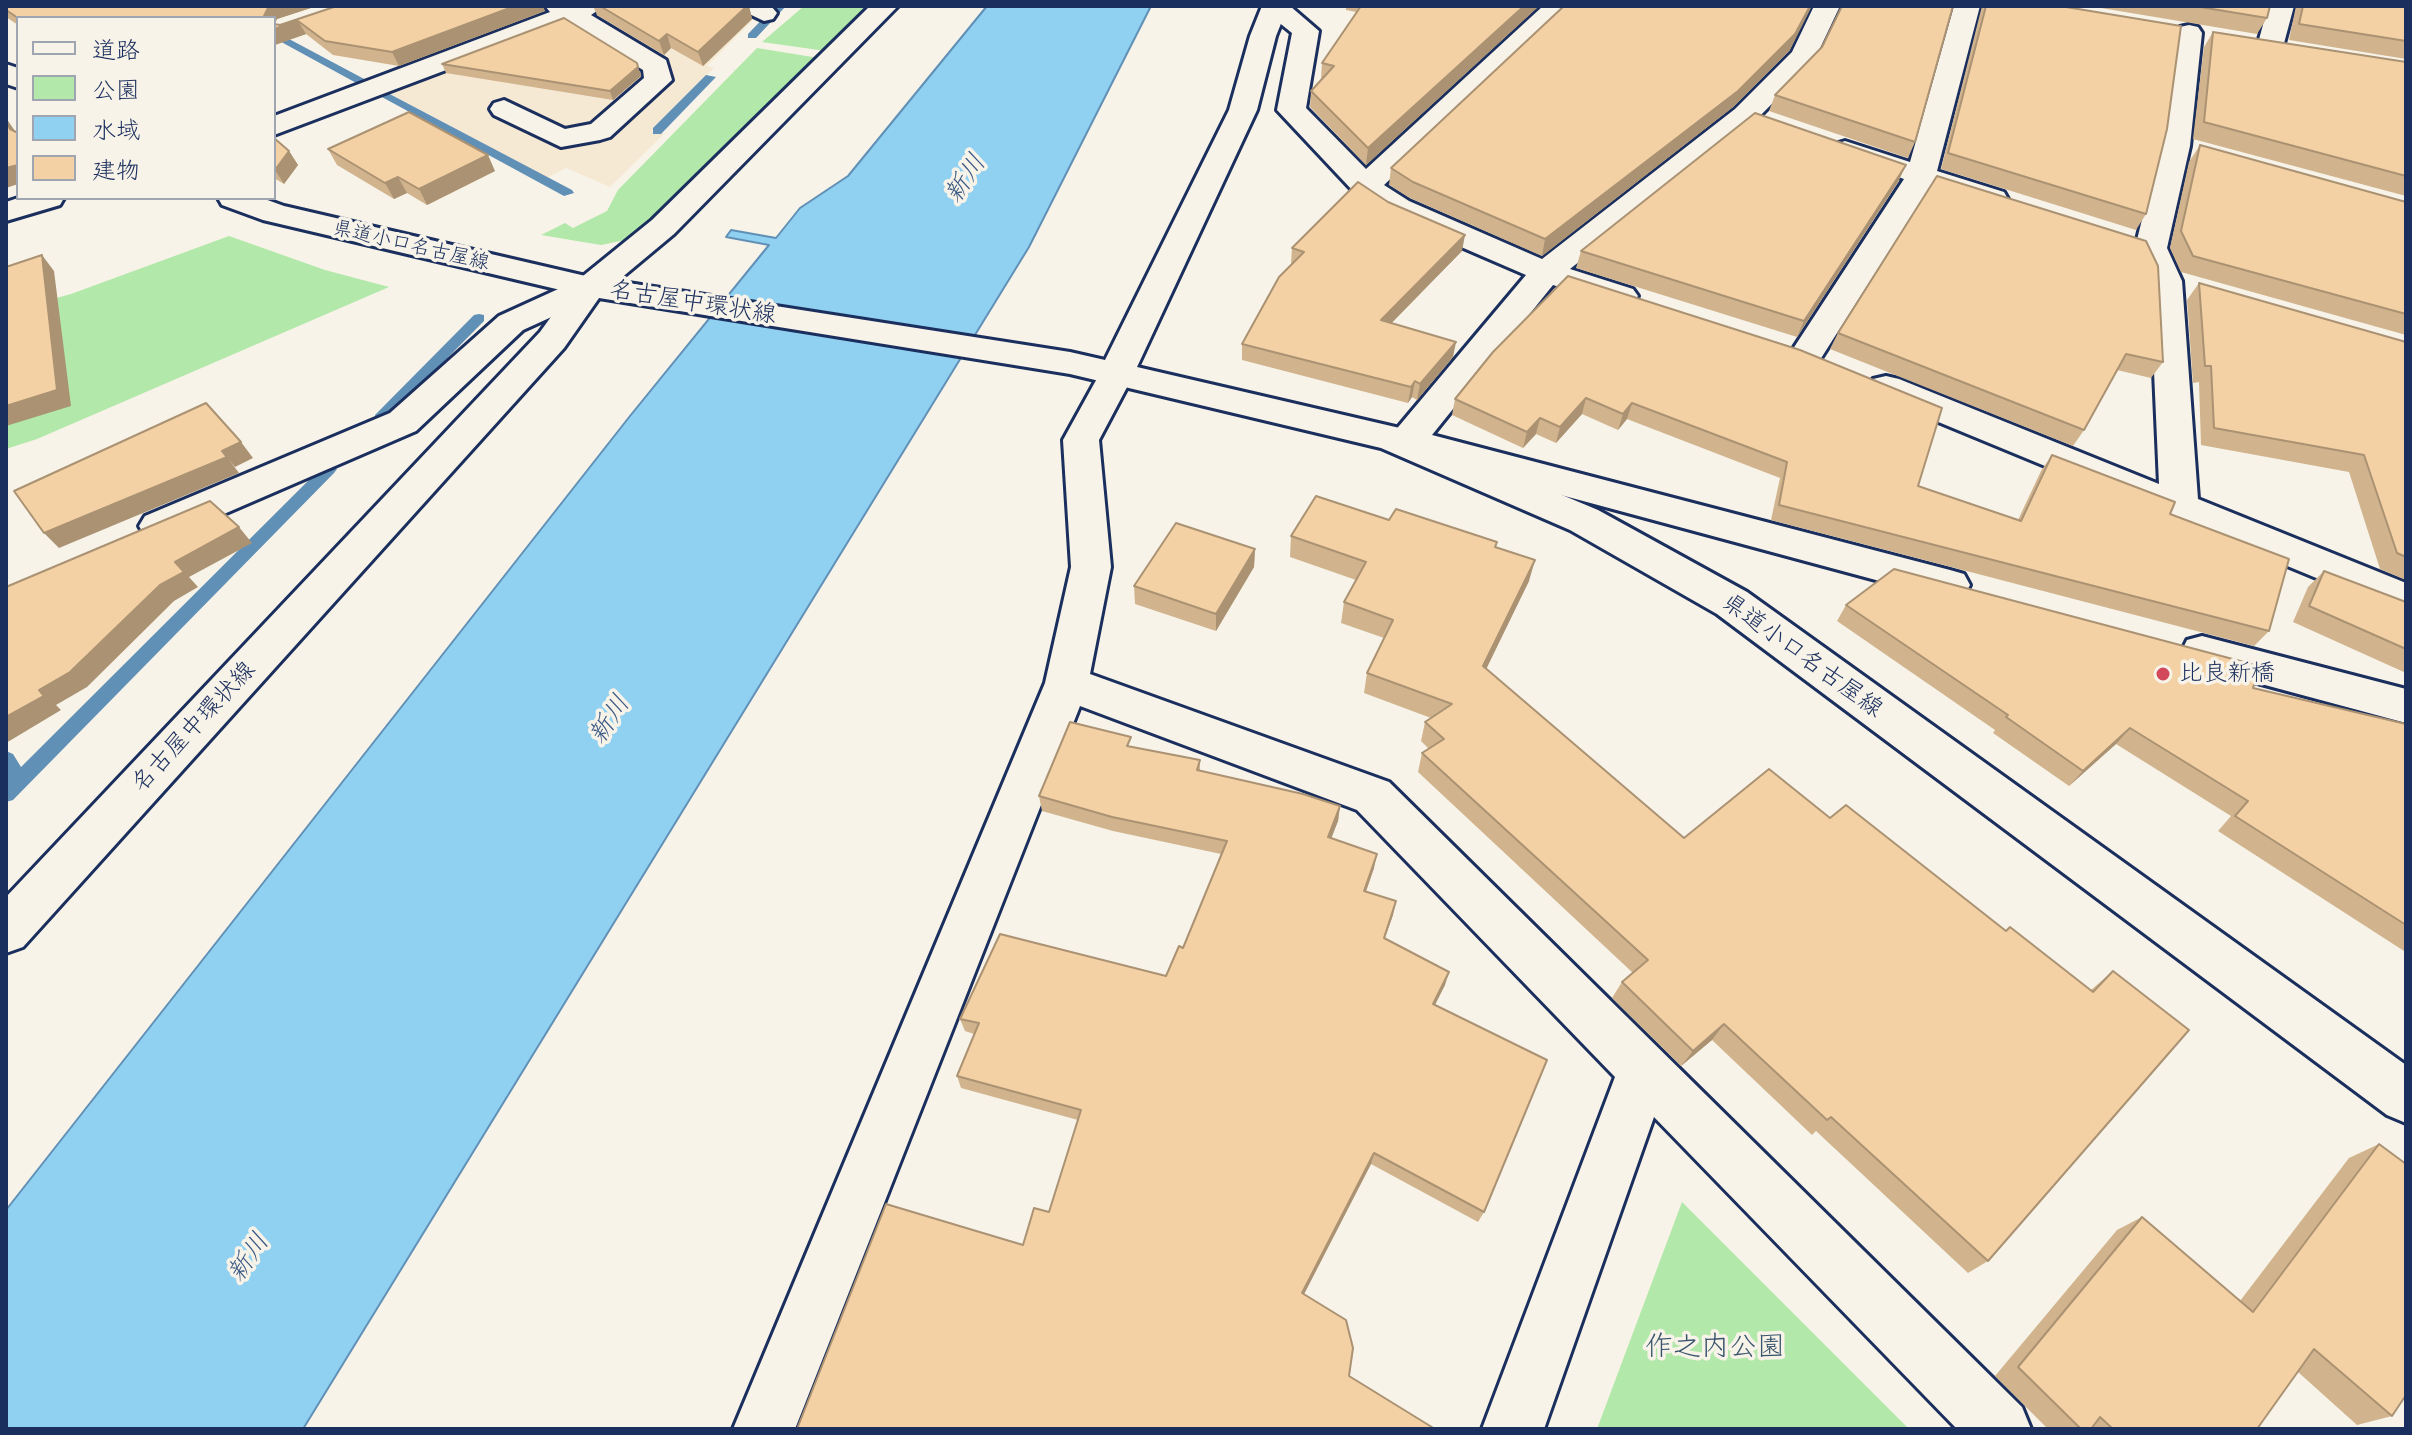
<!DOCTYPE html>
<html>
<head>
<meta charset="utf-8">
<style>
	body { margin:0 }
	#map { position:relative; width:2412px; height:1435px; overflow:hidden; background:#f7f3e8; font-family:"Shantell Sans","Klee One",sans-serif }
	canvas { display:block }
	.frame { position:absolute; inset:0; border:8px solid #1b2f5e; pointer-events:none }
	.legend { position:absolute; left:16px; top:16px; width:260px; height:184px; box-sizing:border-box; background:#f7f3e8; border:2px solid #9fa5b1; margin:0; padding:10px 14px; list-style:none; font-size:24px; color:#1b2f5e }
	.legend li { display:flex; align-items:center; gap:16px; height:40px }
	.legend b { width:40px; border:2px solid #9fa5b1 }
</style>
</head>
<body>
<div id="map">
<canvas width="2412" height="1435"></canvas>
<div class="frame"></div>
<ul class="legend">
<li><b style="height:10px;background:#f7f3e8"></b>道路</li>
<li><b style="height:22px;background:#b2e8a9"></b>公園</li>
<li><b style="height:22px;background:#90d0f1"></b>水域</li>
<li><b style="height:22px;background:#f3d1a4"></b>建物</li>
</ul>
</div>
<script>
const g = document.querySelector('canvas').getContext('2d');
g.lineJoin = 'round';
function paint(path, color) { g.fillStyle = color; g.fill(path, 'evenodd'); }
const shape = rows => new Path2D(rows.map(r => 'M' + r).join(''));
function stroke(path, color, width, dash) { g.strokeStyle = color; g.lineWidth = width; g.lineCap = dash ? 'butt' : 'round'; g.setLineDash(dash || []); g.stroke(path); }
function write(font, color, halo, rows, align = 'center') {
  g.font = font + ' "Shantell Sans","Klee One",sans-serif'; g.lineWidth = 7; g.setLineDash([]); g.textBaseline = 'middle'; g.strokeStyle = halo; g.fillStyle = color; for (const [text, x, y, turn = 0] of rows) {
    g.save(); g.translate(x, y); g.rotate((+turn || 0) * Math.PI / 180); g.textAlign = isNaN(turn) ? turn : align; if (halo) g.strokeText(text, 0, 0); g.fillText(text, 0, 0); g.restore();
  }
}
paint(shape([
	[607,6,752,14,752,21,707,66,714,68,651,131,664,134,610,187,566,168,547,178,383,90]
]), '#f6e9d4');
paint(shape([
	[804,6,862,6,871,7,826,51,762,42],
	[757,48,819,58,664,208,625,240,601,245,541,235,565,223,573,228,607,211,618,190],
	[229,236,325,270,389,287,37,439,6,449,6,312,71,294],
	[1682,1202,1909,1429,1597,1429]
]), '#b2e8a9');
const water = shape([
	[987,6,1151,6,1029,247,303,1429,6,1429,6,1210,630,416,769,245,726,237,731,230,776,238,800,208,848,176,987,6]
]);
paint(water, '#90d0f1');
stroke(water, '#6190b6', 2);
paint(shape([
	[775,6,786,6,756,38,748,38,748,34,775,6],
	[274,31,368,81,370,83,360,85,274,38,274,31],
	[706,75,716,77,661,134,653,134,653,128,706,75],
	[384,91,572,190,574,193,564,196,380,96,378,94,384,91],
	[479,314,484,315,484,321,385,421,375,421,375,415,474,315,479,314],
	[329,464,337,469,334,473,13,800,6,802,8,780,6,751,13,754,21,767,324,465,329,464]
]), '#6190b6');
const minor = shape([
	[545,6,604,6,591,15,666,60,672,80,610,137,600,140,561,147,494,115,490,109,494,103,504,100,565,129,591,124,644,78,643,70,568,24,274,135,274,116,550,12,545,6],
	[739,6,771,6,777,13,773,19,764,21,743,11,739,6],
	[870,6,898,6,674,234,602,294,523,330,416,431,173,536,159,540,145,536,139,526,145,516,390,413,499,316,578,280,652,220,870,6],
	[1263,6,1290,6,1319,31,1306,108,1366,169,1543,6,1571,6,1384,185,1409,201,1542,259,1735,109,1792,52,1814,6,1840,6,1814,61,1755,121,1570,269,1633,289,1638,296,1633,303,1621,306,1553,285,1432,435,1950,570,1964,574,1970,585,1964,596,1950,600,1394,450,1389,441,1394,432,1526,275,1387,215,1354,192,1277,110,1292,33,1266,12,1263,6],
	[1954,6,1980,6,1937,171,2004,192,2008,199,2004,206,1993,208,1929,188,1818,363,1806,366,1794,363,1789,355,1904,179,1835,156,1830,150,1835,144,1845,141,1910,162,1954,6],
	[2268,6,2294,6,2283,47,2280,53,2270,55,2260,53,2257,47,2268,6],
	[2189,25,2198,27,2202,33,2190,146,2167,248,2182,281,2198,499,2406,583,2406,615,1873,395,1868,387,1873,379,1886,376,1899,379,2159,484,2150,281,2135,248,2160,146,2176,33,2180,27,2189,25],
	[18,198,64,198,60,205,6,221,6,202,18,198],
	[1117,361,1129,364,1135,372,1099,440,1111,567,1090,674,1389,782,2022,1407,2031,1429,1957,1429,1654,1117,1544,1429,1482,1429,1615,1077,1357,810,1080,706,795,1429,733,1429,1045,683,1071,567,1063,440,1105,364,1117,361],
	[2202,636,2406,689,2406,723,2187,664,2181,652,2187,640,2202,636]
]);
const major = shape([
	[1262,6,1288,6,1276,36,1257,110,1137,367,1404,429,1598,510,1747,592,2406,1065,2406,1123,2387,1115,1717,614,1570,530,1381,448,1070,374,599,298,564,348,23,947,6,953,6,897,540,332,569,292,263,220,222,205,218,198,262,198,284,206,590,277,1070,352,1105,360,1229,110,1250,36,1262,6],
	[6,64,18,68,18,88,6,84,6,64]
]);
stroke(minor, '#1b2f5e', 6);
stroke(major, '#1b2f5e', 6);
paint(minor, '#f7f3e8');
paint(major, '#f7f3e8');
paint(shape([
	[6,6,317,6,277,19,275,24,280,25,337,6,456,7,545,11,399,66,333,55,306,34,274,45,274,18,18,18,18,25,6,17],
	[593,6,749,6,752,19,703,66,671,48,664,55,597,15],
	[1346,6,1539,6,1366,165,1310,107,1311,91,1322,79,1321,79,1322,63,1356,12,1346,10],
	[1982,6,2060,6,2146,214,2136,230,1941,169],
	[2089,6,2270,6,2267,18,2257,34],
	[2296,6,2406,6,2406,59,2289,40],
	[2213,32,2406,62,2406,196,2193,139,2204,47],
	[1822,47,1915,142,1908,158,1769,111,1775,95],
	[1790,50,1733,107,1542,256,1410,198,1389,185,1391,168],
	[442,64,640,72,641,76,613,100,446,73],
	[274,138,289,151,298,165,284,184,274,178],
	[2200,145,2406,202,2406,335,2181,272,2170,248,2189,162],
	[328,149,495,171,427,205,407,193,394,199,337,165],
	[1906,165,1898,182,1797,337,1576,268,1581,251],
	[1937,176,2163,362,2151,378,2117,370,2084,430,2073,446,1830,349,1838,333],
	[1292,248,1462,251,1391,323,1453,357,1417,400,1412,397,1408,403,1242,360,1242,344,1293,264,1291,263],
	[2199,283,2406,342,2406,580,2380,569,2349,472,2201,445,2199,382,2193,383,2187,300],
	[1493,352,1918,486,2018,520,2041,471,2052,455,2170,514,2269,631,2254,646,1771,520,1780,478,1627,419,1618,430,1582,414,1556,443,1536,434,1523,448,1452,415,1455,399],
	[1389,520,1497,542,1496,547,1529,581,1486,668,1684,838,1830,818,2006,931,2091,990,2113,971,1988,1261,1968,1273,1816,1131,1812,1135,1712,1040,1681,1066,1612,998,1622,982,1633,973,1418,772,1422,753,1429,749,1421,741,1425,722,1431,718,1364,693,1367,673,1384,638,1341,623,1344,602,1356,580,1290,557,1291,536],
	[1255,549,1254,567,1216,631,1135,604,1134,586],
	[2324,571,2406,602,2406,673,2293,622,2308,587],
	[1846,605,2253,688,2406,724,2406,950,2404,951,2218,831,2231,816,2116,744,2069,786,1993,733,1995,730,1837,621],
	[1132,747,1200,760,1200,771,1340,806,1338,821,1331,838,1374,868,1366,892,1393,915,1385,938,1445,985,1434,1005,1484,1212,1478,1222,1371,1164,1304,1294,1023,1245,1049,1212,1078,1120,961,1088,957,1076,974,1034,965,1031,960,1019,1166,976,1183,948,1221,854,1113,831,1042,811,1039,796],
	[2379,1144,2392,1416,2357,1425,2298,1372,2257,1429,2048,1429,1995,1376,2117,1230,2142,1217,2240,1301,2349,1158]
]), '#d1b48d');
paint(shape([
	[269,6,317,6,277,19,274,25,274,18,265,18,264,16],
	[515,6,543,6,545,11,399,66,392,52],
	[747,6,749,6,752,19,703,66,698,52],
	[1524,6,1539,6,1366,165,1368,148],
	[1810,6,1812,6,1790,50,1733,107,1542,256,1545,239],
	[298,21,306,34,275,45,274,29],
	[667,34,671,48,664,55,659,41],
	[637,63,641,76,613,100,610,91],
	[6,118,15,131,10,129],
	[289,151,298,165,284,184,275,170],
	[488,155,495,171,427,205,419,189],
	[18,165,18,184,6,188,6,168],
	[1906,165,1898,182,1797,337,1804,321],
	[398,177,407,193,394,199,385,183],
	[1465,235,1462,251,1379,336,1381,320],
	[42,255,54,271,71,406,6,426,6,406],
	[1456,342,1453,357,1417,400,1420,384],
	[1415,381,1412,397,1408,403,1411,387],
	[1586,398,1582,414,1556,443,1560,427],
	[1632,403,1627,419,1618,430,1623,414],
	[1540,418,1536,434,1523,448,1527,432],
	[241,442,253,458,235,467,222,451],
	[227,457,239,473,59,548,44,533],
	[239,527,252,543,189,577,198,587,174,601,87,687,56,705,61,710,6,743,6,717,39,690,175,562],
	[1255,549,1254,567,1216,631,1216,614],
	[1535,560,1529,581,1478,686,1483,666],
	[2130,728,2116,744,2069,786,2083,771],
	[1340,806,1338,821,1326,852,1328,837],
	[1377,854,1374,868,1361,905,1364,891],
	[1396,901,1393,915,1380,951,1384,938],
	[1449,972,1445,985,1429,1017,1433,1004],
	[1724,1024,1712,1040,1681,1066,1693,1051],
	[1374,1153,1371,1164,1300,1302,1302,1293]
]), '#aa9273');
const building = shape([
	[6,6,269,6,264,16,266,18,18,18,6,10,6,6],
	[337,6,454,6,456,7,459,6,515,6,392,52,325,41,298,21,274,29,274,24,280,25,337,6],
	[600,6,747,6,698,52,667,34,659,41,600,6],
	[1361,6,1524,6,1368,148,1311,91,1334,66,1322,63,1361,6],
	[1564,6,1810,6,1795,34,1738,91,1545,239,1413,182,1391,168,1564,6],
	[1842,6,1953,6,1915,142,1775,95,1822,47,1842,6],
	[1986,6,2060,6,2181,26,2167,129,2146,214,1948,153,1986,6],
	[2194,6,2270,6,2267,18,2194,6],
	[2303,6,2406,6,2406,41,2299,24,2303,6],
	[564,18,637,63,638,67,610,91,442,64,564,18],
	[2213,32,2406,62,2406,176,2204,122,2213,32],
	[409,112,488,155,419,189,398,177,385,183,328,149,409,112],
	[1755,113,1906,165,1804,321,1581,251,1755,113],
	[6,120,10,129,18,133,18,165,6,168,6,120],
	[274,138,289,151,275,170,274,169,274,138],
	[2200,145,2406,202,2406,314,2193,256,2181,231,2200,145],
	[1937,176,2146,241,2158,266,2163,362,2126,354,2084,430,1838,333,1937,176],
	[1358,182,1388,202,1465,235,1381,320,1456,342,1420,384,1415,381,1411,387,1242,344,1279,277,1304,252,1292,248,1358,182],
	[42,255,57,390,6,406,6,267,42,255],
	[1568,276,1800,350,1942,408,1918,486,2021,521,2052,455,2175,502,2170,514,2289,559,2269,631,1779,505,1787,462,1632,403,1623,414,1586,398,1560,427,1540,418,1527,432,1455,399,1493,352,1568,276],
	[2199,283,2406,342,2406,557,2397,553,2364,455,2214,428,2211,366,2205,366,2199,283],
	[206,403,241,442,222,451,227,457,44,533,14,491,206,403],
	[1316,496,1389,520,1396,509,1497,542,1495,547,1535,560,1483,666,1684,838,1769,769,1830,818,1846,805,2006,931,2010,927,2093,992,2113,971,2189,1030,1988,1261,1831,1117,1827,1120,1724,1024,1693,1051,1622,982,1648,960,1422,753,1444,739,1425,722,1452,704,1367,673,1393,620,1344,602,1366,562,1291,536,1316,496],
	[210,501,239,527,175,562,184,572,160,585,70,672,39,690,44,696,6,717,6,587,210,501],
	[1176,523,1255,549,1216,614,1134,586,1176,523],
	[1894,569,2259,666,2253,688,2406,724,2406,925,2235,816,2248,801,2130,728,2083,771,2006,717,2008,715,1846,605,1894,569],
	[2324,571,2406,602,2406,649,2309,606,2324,571],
	[1070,722,1131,737,1127,746,1200,760,1197,770,1303,794,1340,806,1328,837,1377,854,1364,891,1396,901,1384,938,1449,972,1433,1004,1547,1060,1484,1212,1374,1153,1302,1293,1346,1320,1353,1348,1349,1376,1435,1429,797,1429,886,1204,1023,1245,1034,1208,1049,1212,1081,1110,957,1076,979,1023,960,1019,1000,934,1166,976,1179,946,1183,948,1227,841,1112,817,1039,796,1070,722],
	[2379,1144,2406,1164,2406,1395,2392,1416,2314,1349,2257,1429,2113,1429,2100,1417,2091,1429,2081,1429,2018,1367,2142,1217,2253,1312,2379,1144]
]);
paint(building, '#f3d1a4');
stroke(building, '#aa9273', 2);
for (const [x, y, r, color] of [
	[2163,674,8,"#d1495b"]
]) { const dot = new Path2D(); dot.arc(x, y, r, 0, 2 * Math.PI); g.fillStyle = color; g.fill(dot); stroke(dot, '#f7f3e8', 3); }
write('20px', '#1b2f5e', '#f7f3e8', [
	["県道小口名古屋線",411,246,13]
]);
write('24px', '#1b2f5e', '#f7f3e8', [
	["名古屋中環状線",693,303,9],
	["県道小口名古屋線",1802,656,36],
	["名古屋中環状線",194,727,-47]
]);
write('24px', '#1b2f5e', '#f7f3e8', [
	["比良新橋",2179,674]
], 'left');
write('italic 26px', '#385783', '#f7f3e8', [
	["新川",966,179,-57],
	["新川",610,720,-57],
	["新川",249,1258,-56]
]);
write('28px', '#39546d', '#f7f3e8', [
	["作之内公園",1715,1348]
]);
</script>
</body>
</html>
